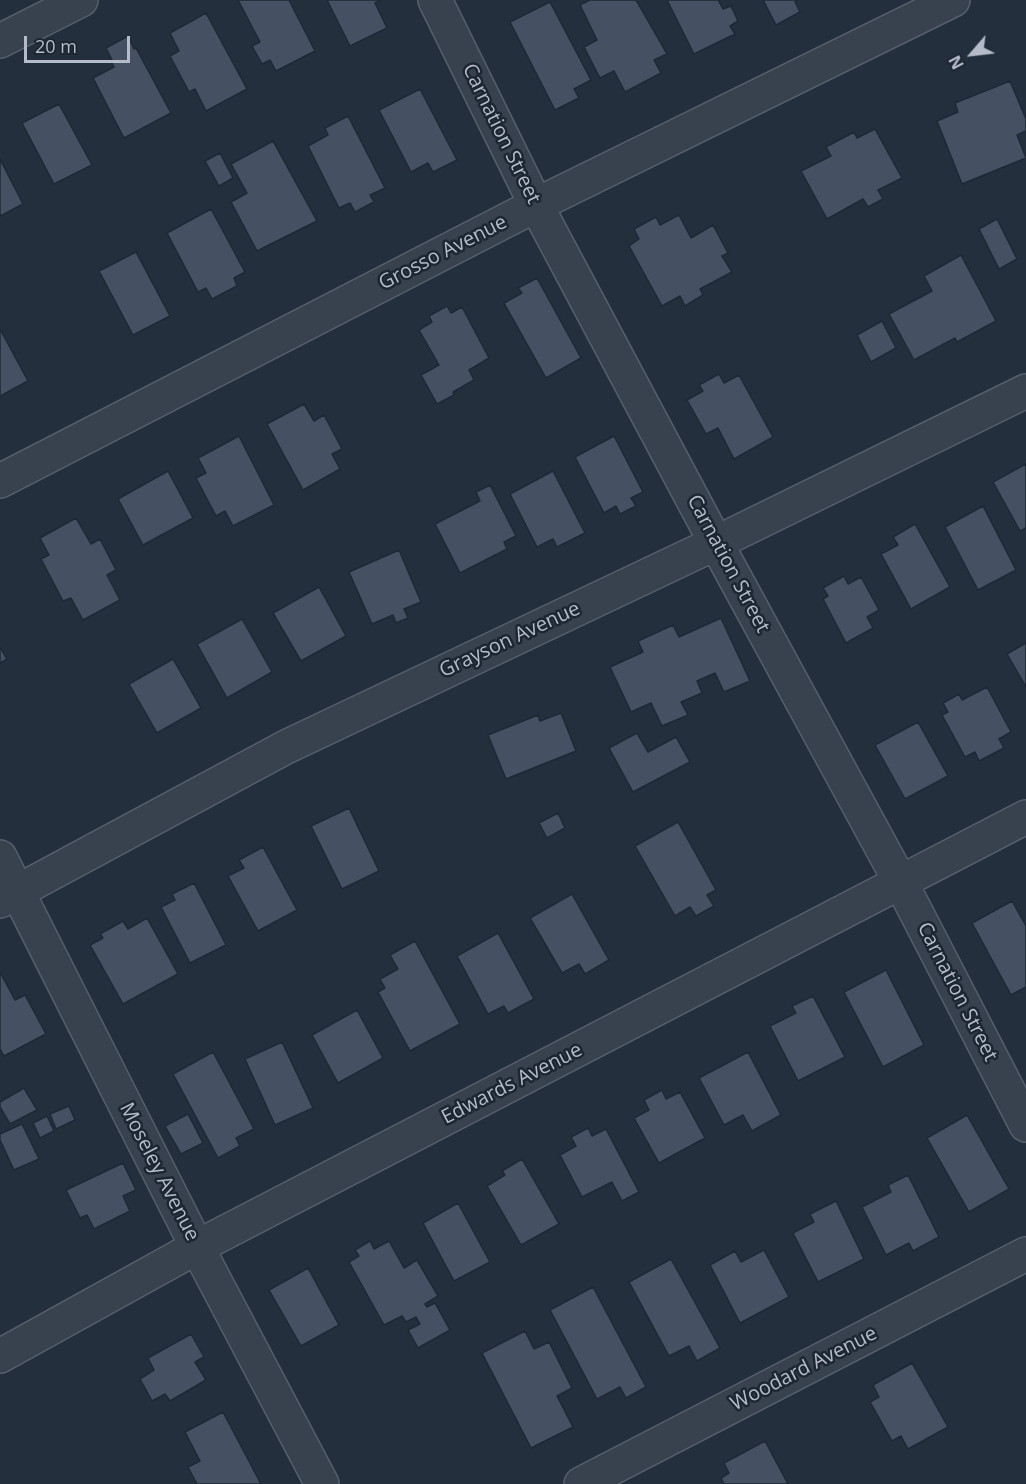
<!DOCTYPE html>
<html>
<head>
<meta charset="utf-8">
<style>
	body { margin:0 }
	#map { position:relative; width:1026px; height:1484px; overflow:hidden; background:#242f3e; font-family:"Open Sans",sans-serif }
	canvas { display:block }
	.north { position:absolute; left:942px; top:24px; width:60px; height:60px; -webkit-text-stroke:4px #1d2633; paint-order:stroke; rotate:242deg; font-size:16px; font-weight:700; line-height:24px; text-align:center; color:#b4bcc9 }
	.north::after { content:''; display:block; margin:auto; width:21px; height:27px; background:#b4bcc9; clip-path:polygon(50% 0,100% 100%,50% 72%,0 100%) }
	.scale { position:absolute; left:24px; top:36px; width:106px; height:27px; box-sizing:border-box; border:3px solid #b4bcc9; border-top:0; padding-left:8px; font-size:18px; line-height:21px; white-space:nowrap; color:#b4bcc9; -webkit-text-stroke:4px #1d2633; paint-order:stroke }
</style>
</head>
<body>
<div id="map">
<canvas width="1026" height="1484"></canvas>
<div class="north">N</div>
<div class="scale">20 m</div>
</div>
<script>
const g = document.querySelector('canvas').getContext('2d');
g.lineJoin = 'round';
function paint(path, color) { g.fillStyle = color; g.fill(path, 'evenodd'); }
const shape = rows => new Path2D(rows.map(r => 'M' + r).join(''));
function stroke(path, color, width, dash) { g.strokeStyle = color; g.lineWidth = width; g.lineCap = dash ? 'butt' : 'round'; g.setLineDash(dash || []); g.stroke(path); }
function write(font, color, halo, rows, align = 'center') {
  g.font = font + ' "Open Sans",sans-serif'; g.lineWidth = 5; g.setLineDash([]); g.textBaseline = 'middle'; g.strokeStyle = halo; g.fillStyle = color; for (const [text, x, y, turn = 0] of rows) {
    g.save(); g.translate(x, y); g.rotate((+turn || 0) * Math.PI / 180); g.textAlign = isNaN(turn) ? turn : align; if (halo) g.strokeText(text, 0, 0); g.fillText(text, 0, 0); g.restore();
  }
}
const building = shape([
	[238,0,289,0,315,51,276,71,270,60,262,64,252,46,260,42,238,0],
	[327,0,381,0,375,3,387,28,350,46,327,0],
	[590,0,636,0,667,54,654,60,661,73,625,92,614,71,600,78,584,47,597,40,580,5,590,0],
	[667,0,718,0,723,9,731,6,738,21,730,26,735,34,694,54,667,0],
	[763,0,798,0,795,2,800,12,776,25,763,0],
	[550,2,591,80,574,89,579,98,555,110,510,22,550,2],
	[206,13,247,89,206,111,195,89,189,92,170,56,179,51,170,33,206,13],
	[128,36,134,49,136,48,171,113,124,138,93,78,114,67,112,63,113,62,106,48,128,36],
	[1010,81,1026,119,1026,131,1017,135,1026,158,962,184,937,121,958,112,955,103,1010,81],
	[420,89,457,160,433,172,428,163,411,172,379,110,420,89],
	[59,104,92,165,54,184,22,123,59,104],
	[348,116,385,188,370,195,374,202,355,212,350,203,339,208,308,146,328,135,325,128,348,116],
	[875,129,902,178,878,190,883,199,868,207,863,199,827,219,801,171,831,156,826,147,854,132,857,138,875,129],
	[273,141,317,221,257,251,231,202,247,193,231,164,273,141],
	[220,153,233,178,219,186,205,161,220,153],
	[0,159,23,204,0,216,0,159],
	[211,209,245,272,234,278,237,286,212,299,206,288,198,292,167,233,211,209],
	[679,215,691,238,713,225,728,253,722,256,732,272,700,289,703,295,685,306,680,296,662,306,629,246,639,239,634,229,656,217,660,225,679,215],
	[997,219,1017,259,999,269,979,229,997,219],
	[136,252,170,316,133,335,99,271,136,252],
	[961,255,996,321,957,342,955,338,914,360,889,314,932,291,924,276,961,255],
	[537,278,581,358,546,378,504,303,522,293,518,288,537,278],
	[447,306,451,313,462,307,489,358,469,370,474,380,453,392,454,395,437,404,421,375,439,365,419,330,432,322,429,316,447,306],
	[882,321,896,348,871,362,857,335,882,321],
	[0,329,28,381,0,396,0,329],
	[719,374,724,383,739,375,773,437,734,459,718,428,706,434,687,400,703,391,699,385,719,374],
	[304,404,314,421,324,415,342,449,332,454,340,469,303,490,267,424,304,404],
	[239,436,274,505,233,526,225,511,216,516,196,478,206,473,198,458,239,436],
	[614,436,643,492,631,498,636,506,620,514,616,506,604,513,575,457,614,436],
	[1026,464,1026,528,1020,531,993,482,1026,464],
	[168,471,193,518,143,545,118,499,168,471],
	[553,471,585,533,557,547,553,539,537,547,510,494,553,471],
	[490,485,516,536,504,542,507,549,460,573,435,524,480,501,476,492,490,485],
	[983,506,1016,570,978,590,945,527,983,506],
	[76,518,91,544,100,539,116,570,107,575,120,600,83,620,71,598,63,601,41,559,49,555,40,538,76,518],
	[915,524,950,587,911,609,881,554,898,545,893,537,915,524],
	[399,550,421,602,404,609,408,618,396,623,393,615,372,624,349,572,399,550],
	[844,576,848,584,861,577,879,610,867,617,873,628,846,643,823,599,828,596,823,588,844,576],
	[319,587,346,636,301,661,273,613,319,587],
	[721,618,750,681,724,692,715,673,697,681,702,693,681,702,688,715,662,726,651,703,631,712,610,667,643,652,638,641,673,625,679,637,721,618],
	[242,619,272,672,227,698,197,644,242,619],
	[1026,643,1026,687,1007,654,1026,643],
	[0,647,7,659,0,663,0,647],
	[173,659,201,708,157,733,129,684,173,659],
	[987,687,1011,732,999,739,1004,748,979,761,975,752,965,757,942,715,948,712,943,703,959,694,962,700,987,687],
	[561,713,576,751,506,779,488,735,538,715,540,721,561,713],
	[918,722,948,776,905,799,875,745,918,722],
	[637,733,648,752,676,737,690,762,633,792,609,748,637,733],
	[349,808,379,871,342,889,311,826,349,808],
	[558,813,565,828,547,838,539,823,558,813],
	[678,822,716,890,707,895,714,906,696,916,690,907,675,916,635,846,678,822],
	[263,847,297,910,258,931,228,876,244,868,239,860,263,847],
	[194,883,226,945,190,963,161,907,175,900,172,894,194,883],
	[572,894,609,960,585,974,579,964,562,973,530,918,572,894],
	[1012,901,1026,926,1026,987,1011,995,972,923,1012,901],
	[147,918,178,974,123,1004,90,945,103,938,100,934,123,921,128,929,147,918],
	[498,933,534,999,508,1013,504,1006,488,1014,457,956,498,933],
	[415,941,460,1024,410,1051,378,992,385,988,380,979,398,969,390,955,415,941],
	[886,970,924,1045,883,1067,844,992,886,970],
	[0,972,15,1000,25,995,46,1034,4,1056,0,1049,0,972],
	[813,996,845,1057,798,1081,770,1026,796,1013,792,1006,813,996],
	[357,1010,383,1058,338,1083,312,1035,357,1010],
	[282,1042,313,1108,275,1125,245,1059,282,1042],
	[213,1052,254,1129,236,1138,240,1146,218,1158,173,1074,213,1052],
	[748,1052,781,1115,752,1131,743,1115,724,1125,699,1078,748,1052],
	[24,1088,37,1110,10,1124,0,1107,0,1102,24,1088],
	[662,1090,666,1099,680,1092,705,1138,659,1163,634,1118,649,1110,644,1100,662,1090],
	[69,1106,75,1120,56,1129,50,1114,69,1106],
	[188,1114,203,1143,181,1154,165,1126,188,1114],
	[967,1115,1009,1189,969,1212,927,1138,967,1115],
	[47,1116,54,1131,40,1138,33,1123,47,1116],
	[22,1124,39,1159,14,1170,0,1140,0,1134,22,1124],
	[588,1128,592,1136,606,1129,639,1192,622,1201,612,1182,582,1197,560,1155,576,1146,571,1137,588,1128],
	[522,1159,559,1224,521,1245,487,1186,505,1175,502,1171,522,1159],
	[123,1163,136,1190,123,1196,130,1211,94,1229,87,1215,80,1218,66,1190,123,1163],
	[908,1175,939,1237,913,1251,909,1243,886,1255,862,1207,891,1192,888,1185,908,1175],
	[836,1201,864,1259,818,1282,793,1233,814,1222,810,1214,836,1201],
	[458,1203,490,1262,454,1281,423,1223,458,1203],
	[370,1241,374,1249,389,1241,404,1268,417,1260,438,1296,425,1304,427,1307,435,1303,450,1330,418,1348,408,1330,420,1324,416,1317,406,1322,402,1316,384,1325,349,1262,359,1256,355,1250,370,1241],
	[764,1250,789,1297,740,1323,710,1265,735,1251,741,1262,764,1250],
	[671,1259,720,1348,697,1361,689,1346,669,1356,629,1282,671,1259],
	[308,1268,339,1325,301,1346,269,1290,308,1268],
	[593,1287,646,1387,626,1398,620,1387,597,1399,550,1310,593,1287],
	[525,1331,534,1349,549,1342,572,1388,557,1396,573,1427,531,1448,482,1353,525,1331],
	[191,1334,204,1357,195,1362,206,1380,170,1401,165,1394,152,1401,140,1379,154,1370,148,1358,191,1334],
	[912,1363,948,1427,908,1449,901,1436,892,1441,870,1402,879,1397,873,1385,912,1363],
	[223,1412,261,1484,197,1484,188,1467,200,1461,185,1432,223,1412],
	[765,1441,788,1484,724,1484,721,1478,729,1473,724,1463,765,1441]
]);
paint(building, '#455162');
stroke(building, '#1f2835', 1.5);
const street = shape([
	[435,0,536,205,716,543,901,883,1026,1125],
	[0,41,81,0],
	[0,481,536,205,953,0],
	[0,857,197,1247,322,1484],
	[0,901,286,747,716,543,1026,391],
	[0,1356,197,1247,1026,817],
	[581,1484,1026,1254]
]);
stroke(street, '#565f6c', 36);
stroke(street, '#38414e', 33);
write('20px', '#b4bcc9', '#1d2633', [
	["Carnation Street",501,134,64],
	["Grosso Avenue",443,253,-27],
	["Carnation Street",728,564,62],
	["Grayson Avenue",510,640,-25],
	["Carnation Street",957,992,63],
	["Edwards Avenue",512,1084,-27],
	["Moseley Avenue",159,1172,63],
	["Woodard Avenue",804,1369,-27]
]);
</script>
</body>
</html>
